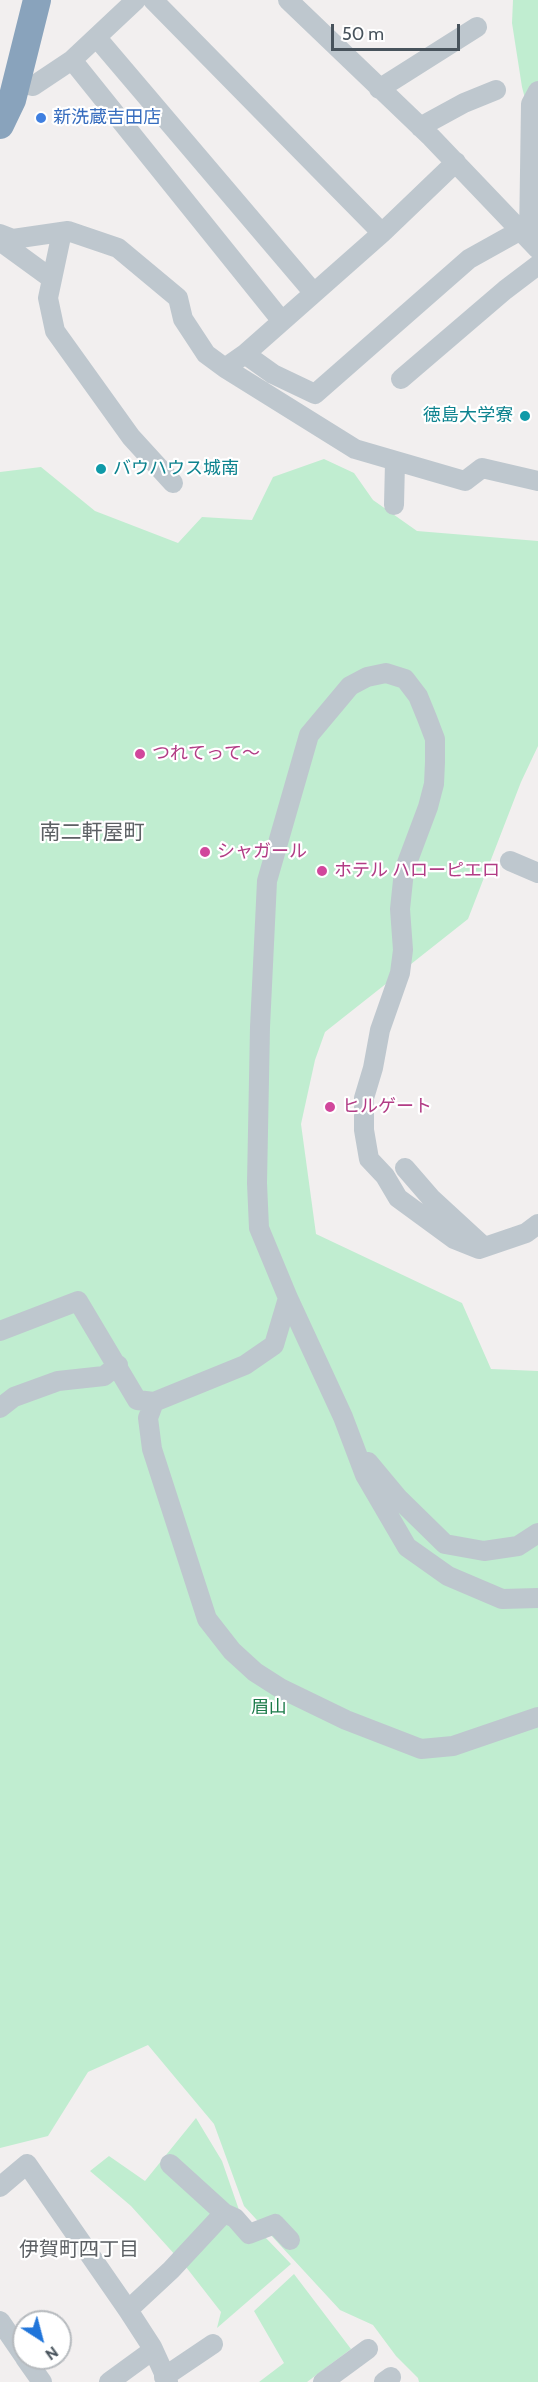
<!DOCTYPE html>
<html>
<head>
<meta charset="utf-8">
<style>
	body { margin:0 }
	#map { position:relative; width:538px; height:2382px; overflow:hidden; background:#f2efef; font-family:Cabin,sans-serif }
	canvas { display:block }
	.north { position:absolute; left:12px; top:2310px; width:60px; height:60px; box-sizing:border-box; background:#fff; border:2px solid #b6babe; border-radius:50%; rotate:144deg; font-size:16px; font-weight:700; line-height:24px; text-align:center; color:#48535c }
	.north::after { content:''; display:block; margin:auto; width:21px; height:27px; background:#2075da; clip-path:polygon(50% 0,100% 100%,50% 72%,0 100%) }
	.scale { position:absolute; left:331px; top:24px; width:129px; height:27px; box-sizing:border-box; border:3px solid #48535c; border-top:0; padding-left:8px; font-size:18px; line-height:21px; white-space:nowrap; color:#48535c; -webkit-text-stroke:4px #fff; paint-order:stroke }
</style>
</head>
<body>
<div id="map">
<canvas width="538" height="2382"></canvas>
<div class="north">N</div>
<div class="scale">50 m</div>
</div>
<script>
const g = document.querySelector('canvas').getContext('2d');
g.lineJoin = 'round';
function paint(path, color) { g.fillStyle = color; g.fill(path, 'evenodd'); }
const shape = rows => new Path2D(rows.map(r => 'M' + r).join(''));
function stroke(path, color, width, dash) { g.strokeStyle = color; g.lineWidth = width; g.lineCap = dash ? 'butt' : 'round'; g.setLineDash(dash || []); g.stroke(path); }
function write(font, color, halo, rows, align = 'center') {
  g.font = font + ' Cabin,"Noto Sans JP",sans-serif'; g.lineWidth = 4.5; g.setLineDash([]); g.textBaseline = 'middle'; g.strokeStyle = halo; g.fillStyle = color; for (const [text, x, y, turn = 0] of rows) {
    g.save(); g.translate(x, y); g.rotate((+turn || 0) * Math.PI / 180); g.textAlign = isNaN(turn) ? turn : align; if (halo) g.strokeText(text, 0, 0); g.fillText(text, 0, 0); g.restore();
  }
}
paint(shape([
	[513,0,538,0,538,148,522,87,512,23],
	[324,459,354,473,373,500,417,531,538,541,538,746,521,782,468,919,325,1032,315,1060,301,1124,316,1234,462,1303,491,1369,538,1371,538,2382,419,2382,418,2378,396,2356,373,2325,340,2310,244,2206,214,2124,148,2045,88,2072,48,2136,0,2148,0,472,41,467,95,511,178,543,202,517,252,520,273,477],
	[196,2118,222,2161,239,2210,291,2264,217,2328,221,2312,186,2267,131,2206,90,2171,109,2156,145,2181],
	[294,2274,351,2349,307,2382,259,2382,284,2363,254,2311]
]), '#c0edd0');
stroke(shape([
	[153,0,382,233],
	[288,0,431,137,538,249],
	[97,38,313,292],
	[72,60,281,320],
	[16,82,33,86,72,60,136,0],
	[379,89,477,27],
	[420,127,464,103,496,90],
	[62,232,48,298,55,331,131,437,173,483],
	[0,234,13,239,68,231,118,248,178,298,183,319,206,354,225,368,245,354,382,233,456,162],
	[529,239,531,104,538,91],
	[0,241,52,279],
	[245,354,273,374,315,394,469,259,521,230],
	[225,368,355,449,465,481,482,468,538,481],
	[401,379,505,290,538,265],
	[394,505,395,462],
	[510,861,538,873],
	[405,1168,431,1198,481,1244],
	[538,1224,526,1233,479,1249,454,1239,398,1198,385,1176,369,1159,364,1130,364,1098,373,1068,380,1030,400,973,403,950,400,909,404,871,428,807,434,784,435,762,435,739,427,718,418,696,405,679,386,673,367,677,350,686,309,735,267,881,260,1027,257,1183,259,1228,288,1298,343,1417,365,1475,407,1547,448,1576,502,1599,538,1598],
	[0,1331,78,1301,137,1400,154,1402,245,1365,274,1345,288,1298],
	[154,1402,148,1418,152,1449,207,1619,232,1651,255,1672,280,1688,346,1720,421,1749,453,1746,538,1717],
	[0,1408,14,1397,58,1381,104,1376,118,1365],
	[368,1462,398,1498,445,1544,484,1551,518,1546,538,1533],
	[0,2187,27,2164,128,2310,152,2347,168,2382],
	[224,2213,235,2218,249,2234,275,2224,290,2240],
	[128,2310,171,2270,224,2213,170,2164],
	[0,2321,24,2356],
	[25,2358,42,2382],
	[164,2377,213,2344],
	[109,2382,153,2350],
	[323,2382,368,2349],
	[384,2382,391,2377]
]), '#bec7ce', 20);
stroke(shape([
	[0,125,12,100,37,0]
]), '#89a3bc', 28);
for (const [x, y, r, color] of [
	[41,118,6,"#3f7fe0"],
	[525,416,6,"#0f9aa8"],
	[101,469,6,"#0f9aa8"],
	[140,754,6,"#d1479c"],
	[205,852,6,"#d1479c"],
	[322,871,6,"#d1479c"],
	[330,1107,6,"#d1479c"]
]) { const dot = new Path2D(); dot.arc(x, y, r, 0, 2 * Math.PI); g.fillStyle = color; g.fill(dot); stroke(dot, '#fff', 2); }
write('18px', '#366cbe', '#fff', [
	["新洗蔵吉田店",53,118]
], 'left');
write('18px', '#0d838f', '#fff', [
	["徳島大学寮",513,416],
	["バウハウス城南",113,469,"left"]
], 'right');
write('18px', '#b23c85', '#fff', [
	["つれてって～",152,754],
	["シャガール",217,852],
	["ホテル ハローピエロ",334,871],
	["ヒルゲート",342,1107]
], 'left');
write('18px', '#1b7b49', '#fff', [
	["眉山",269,1708]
]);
write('20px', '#5c6064', '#fff', [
	["伊賀町四丁目",79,2250]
]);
write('21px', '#5c6064', '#fff', [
	["南二軒屋町",92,833]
]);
</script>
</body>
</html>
